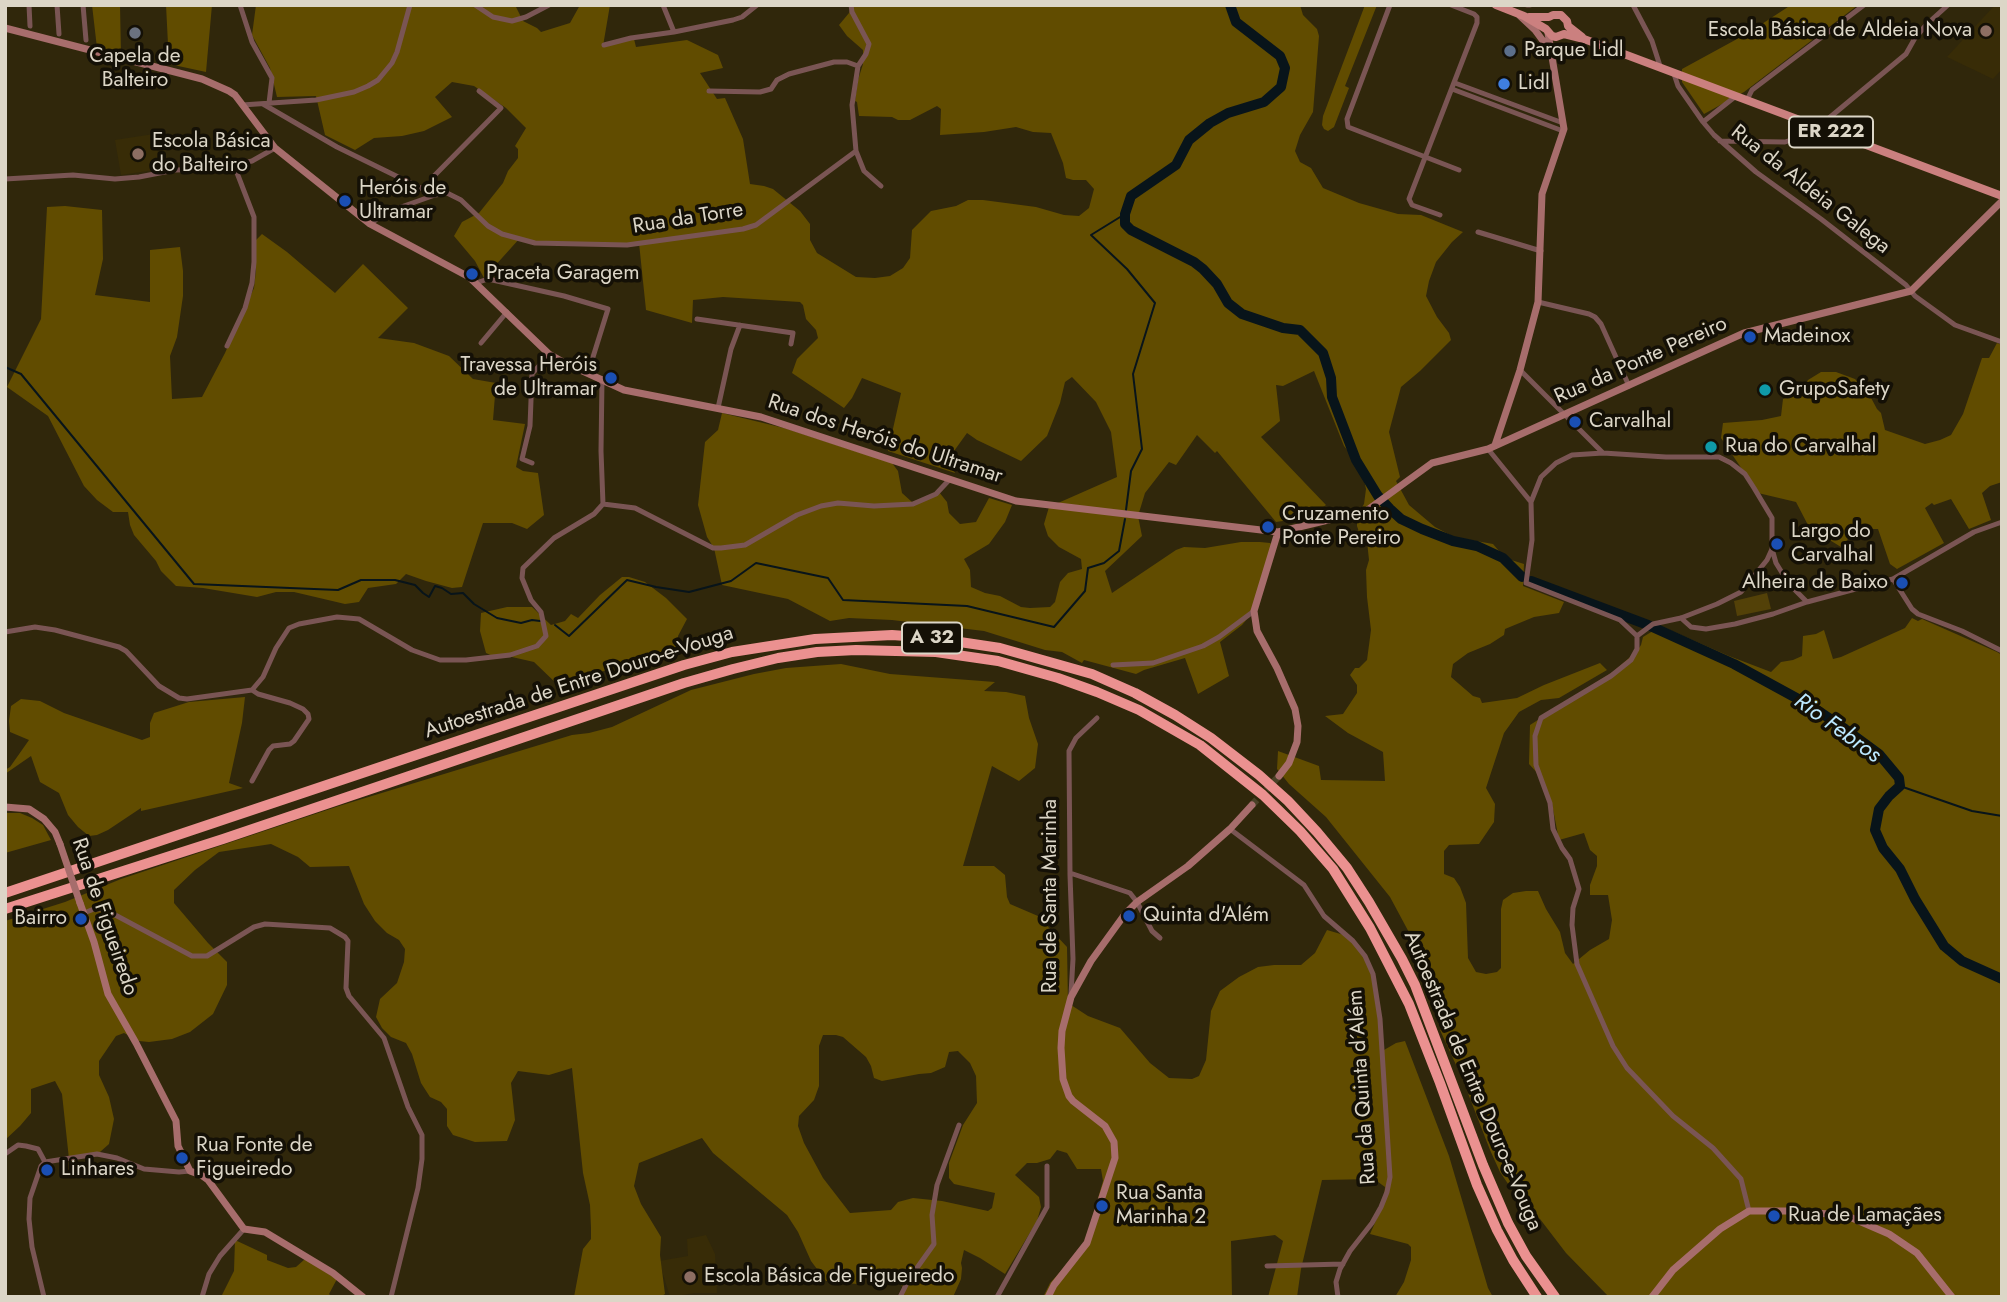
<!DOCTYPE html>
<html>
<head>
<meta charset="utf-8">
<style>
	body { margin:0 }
	#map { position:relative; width:2007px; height:1302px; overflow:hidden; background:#30270b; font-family:Jost,sans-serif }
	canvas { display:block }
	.frame { position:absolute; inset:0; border:7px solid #dcd6c7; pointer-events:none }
</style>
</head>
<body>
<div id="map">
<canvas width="2007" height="1302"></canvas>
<div class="frame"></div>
</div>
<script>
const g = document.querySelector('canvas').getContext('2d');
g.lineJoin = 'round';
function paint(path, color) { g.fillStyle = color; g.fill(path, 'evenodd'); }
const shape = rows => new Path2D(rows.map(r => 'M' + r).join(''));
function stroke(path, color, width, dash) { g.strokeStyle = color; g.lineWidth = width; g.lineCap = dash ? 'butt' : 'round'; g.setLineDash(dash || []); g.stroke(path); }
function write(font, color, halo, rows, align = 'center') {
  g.font = font + ' Jost,sans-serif'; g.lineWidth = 7; g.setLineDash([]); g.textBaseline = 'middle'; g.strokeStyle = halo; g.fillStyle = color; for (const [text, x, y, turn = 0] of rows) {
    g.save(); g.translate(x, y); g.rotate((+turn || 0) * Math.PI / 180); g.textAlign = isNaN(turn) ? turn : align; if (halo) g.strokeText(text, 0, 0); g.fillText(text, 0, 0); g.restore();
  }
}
paint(shape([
	[1995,5,2002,5,2002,69,1993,79,1947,57],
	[154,134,161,169,121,175,115,140],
	[706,1235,715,1254,717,1293,695,1293,670,1297,659,1261,688,1256,687,1239]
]), '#382c07');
paint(shape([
	[1767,593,1771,609,1737,616,1734,601]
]), '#534108');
paint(shape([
	[92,5,120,5,121,56,97,48],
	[166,5,212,5,206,72,169,64],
	[256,5,515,5,523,21,537,28,541,32,570,23,580,5,610,5,603,46,634,39,636,47,687,40,718,55,723,68,700,73,717,99,725,98,743,139,750,184,764,186,773,189,800,211,810,224,810,240,817,253,856,277,875,278,890,276,903,268,910,258,912,230,931,211,956,206,968,200,983,200,1036,207,1064,215,1079,216,1089,208,1094,189,1086,180,1073,180,1066,178,1063,163,1051,133,1033,132,1016,127,984,132,940,135,941,109,937,106,910,120,898,120,892,117,859,116,857,102,855,101,858,80,863,64,863,50,847,36,839,25,849,13,851,5,1300,5,1303,15,1317,29,1319,36,1313,112,1300,135,1295,151,1300,162,1311,168,1323,188,1359,203,1398,214,1421,215,1463,232,1452,242,1436,262,1429,281,1426,296,1437,317,1449,333,1451,340,1420,371,1401,387,1389,432,1400,477,1396,481,1409,505,1435,527,1454,537,1493,544,1505,558,1524,564,1523,586,1564,602,1559,613,1534,617,1505,629,1504,635,1490,644,1468,653,1453,664,1451,677,1473,696,1480,698,1482,703,1517,698,1544,685,1600,663,1607,670,1559,698,1541,700,1519,712,1504,733,1486,788,1495,804,1494,822,1479,844,1449,845,1444,851,1444,874,1454,878,1460,887,1466,903,1468,958,1476,972,1486,974,1497,972,1501,968,1501,909,1503,900,1513,893,1526,891,1538,891,1546,909,1560,932,1565,953,1573,964,1590,950,1609,939,1612,920,1608,895,1590,895,1590,885,1597,866,1597,856,1590,850,1584,833,1559,840,1552,804,1541,777,1529,764,1530,725,1614,671,1637,651,1641,645,1643,637,1661,626,1729,656,1771,672,1781,662,1793,660,1802,656,1803,636,1816,634,1824,630,1833,659,1841,657,1905,628,1912,618,1918,621,1922,619,1997,652,2002,655,2002,1297,1609,1297,1566,1253,1540,1219,1519,1200,1500,1172,1490,1150,1462,1078,1440,1030,1446,1027,1412,938,1390,897,1326,817,1289,784,1277,769,1278,751,1319,766,1321,780,1385,781,1383,752,1348,733,1325,716,1343,714,1357,693,1357,685,1350,675,1355,668,1359,668,1367,660,1371,630,1367,597,1366,570,1369,560,1367,541,1360,535,1357,526,1357,515,1364,504,1366,489,1364,480,1355,460,1344,446,1314,371,1283,386,1276,385,1280,421,1261,437,1326,505,1310,517,1276,522,1217,451,1215,453,1197,435,1176,465,1169,462,1145,493,1138,516,1142,536,1105,571,1112,593,1176,550,1184,547,1205,548,1241,542,1260,542,1270,543,1275,547,1252,613,1242,625,1220,642,1229,676,1198,694,1185,658,1144,670,1136,674,1084,660,1082,663,1062,652,1045,650,984,631,892,620,849,618,830,621,788,599,722,585,714,548,707,537,698,505,705,442,718,430,722,413,784,428,892,463,898,471,902,493,912,502,939,492,947,502,949,513,960,524,976,522,989,498,1012,505,1005,522,989,544,964,559,970,570,971,587,985,593,1000,596,1021,607,1030,608,1050,607,1055,602,1060,582,1068,573,1082,569,1081,559,1059,547,1048,536,1044,524,1049,507,1117,477,1111,432,1096,402,1072,377,1065,382,1060,403,1047,436,1021,461,977,440,967,433,949,458,955,473,888,451,901,393,862,378,852,398,844,408,792,373,797,359,818,338,816,330,806,319,803,305,800,302,723,297,693,300,692,323,646,310,639,243,538,243,520,238,484,278,475,261,454,236,462,222,479,213,503,183,508,171,518,158,518,149,515,146,526,128,506,108,474,86,452,82,435,97,452,117,424,131,402,136,374,138,355,150,325,135,316,96,277,97,270,68,252,35],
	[1365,5,1377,5,1345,86,1349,88,1334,127,1328,131,1324,129,1322,125,1323,116],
	[1791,5,1858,5,1744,92,1704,114,1682,82,1682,69,1748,33],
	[65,206,102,210,103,259,95,295,150,302,150,250,180,247,183,271,183,296,177,337,170,356,172,399,202,397,225,353,254,288,256,270,253,243,262,234,287,252,335,293,363,264,408,308,378,338,414,343,449,356,473,379,496,383,493,420,525,424,516,467,523,471,538,473,544,515,527,529,512,523,483,523,462,587,452,588,426,581,406,574,396,584,368,588,359,602,345,604,294,592,276,592,257,597,203,588,176,586,161,571,156,561,134,535,130,525,128,512,113,512,97,500,84,486,48,416,7,387,41,319,47,207],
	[1997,343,2002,345,2002,482,1990,486,1982,493,1991,520,1969,529,1951,499,1934,505,1932,503,1925,508,1944,543,1897,569,1890,564,1878,529,1862,529,1854,532,1841,547,1828,539,1823,538,1809,527,1796,502,1758,493,1721,438,1723,423,1762,420,1781,416,1783,399,1801,393,1808,380,1821,372,1836,372,1855,379,1869,394,1877,409,1881,413,1885,430,1925,444,1940,440,1951,435,1963,414,1982,358,1989,358],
	[622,577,629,577,645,582,666,598,687,619,678,636,679,646,559,686,534,662,512,657,495,657,486,653,480,631,481,613,507,607,532,607,551,625,565,621,571,614,578,618,600,595],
	[841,664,890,674,995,682,984,691,1006,692,1025,696,1029,718,1038,744,1035,768,1019,781,992,766,963,866,994,866,1005,875,1007,897,1010,904,1038,916,1067,947,1068,1003,1088,1016,1120,1028,1150,1063,1169,1078,1192,1079,1199,1076,1206,1060,1211,1011,1220,991,1239,977,1258,967,1274,965,1301,965,1315,953,1327,930,1344,935,1356,945,1372,969,1384,1050,1396,1043,1405,1041,1449,1156,1488,1288,1493,1297,1395,1297,1404,1282,1411,1260,1411,1247,1408,1244,1370,1234,1383,1205,1385,1187,1374,1179,1322,1180,1301,1269,1297,1297,1268,1297,1283,1241,1275,1235,1231,1241,1232,1297,1043,1297,1050,1283,1084,1246,1103,1181,1101,1169,1077,1169,1067,1153,1057,1150,1050,1159,1037,1163,1027,1163,1015,1175,1039,1197,1041,1207,1037,1221,1005,1274,980,1258,964,1250,961,1263,962,1268,961,1279,953,1297,898,1297,903,1287,897,1281,891,1280,858,1275,857,1284,826,1281,811,1261,798,1232,787,1215,713,1153,702,1138,639,1163,634,1186,641,1204,661,1237,660,1255,665,1294,660,1297,574,1297,583,1249,591,1239,591,1228,590,1205,583,1173,572,1068,549,1075,518,1071,511,1083,515,1120,507,1141,475,1142,453,1135,447,1126,447,1109,441,1102,430,1097,421,1083,412,1054,406,1043,391,1037,382,1028,376,1017,380,999,397,983,404,962,405,949,399,940,387,933,375,921,364,904,349,866,310,867,298,857,271,844,219,852,195,870,174,890,174,903,208,943,227,962,227,985,213,1014,190,1032,172,1039,149,1042,139,1041,124,1033,116,1036,99,1061,99,1075,109,1097,114,1119,109,1144,100,1152,69,1159,62,1094,55,1081,31,1089,31,1113,20,1126,5,1140,5,921,65,902,121,879,339,806,572,735,589,733,612,727,691,690,754,674,786,668],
	[823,1035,836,1035,843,1037,866,1057,871,1066,874,1078,882,1081,919,1074,931,1073,945,1067,949,1052,958,1051,970,1063,976,1076,977,1103,963,1125,949,1163,949,1178,954,1184,995,1193,992,1208,988,1211,942,1201,913,1198,898,1202,891,1210,850,1213,823,1178,804,1143,798,1126,799,1116,814,1100,819,1086,819,1046],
	[245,697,242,723,229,783,243,788,141,811,141,808,108,830,97,835,89,836,78,827,68,815,59,793,40,782,31,756,5,774,5,770,10,767,29,740,10,732,9,721,11,706,21,699,40,701,64,713,142,740,150,737,150,723,154,713,189,702],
	[5,813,20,813,32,818,43,825,51,840,5,853],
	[235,1240,267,1255,267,1260,288,1268,296,1267,305,1259,337,1279,329,1294,332,1297,221,1297,234,1271]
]), '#614c00');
stroke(shape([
	[1125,214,1091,235,1127,269,1155,303,1133,374,1142,449,1131,471,1126,510],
	[5,367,21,374,194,584,338,590,361,580,395,580,415,585,423,593,429,597,435,586,442,588,451,594,463,593,474,604,497,618,521,623,532,620,540,621],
	[555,625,569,636,627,580,656,587,689,592,731,581,756,563,828,578,843,600,967,606,1054,627,1085,591,1088,568,1104,563,1119,551,1125,519],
	[1900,786,1972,811,2002,816]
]), '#08141a', 2);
stroke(shape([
	[1230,5,1236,22,1280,56,1285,68,1281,87,1264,102,1228,113,1210,123,1189,140,1176,165,1131,196,1125,214,1125,224,1131,230,1194,262,1203,269,1217,284,1228,303,1242,314,1283,328,1300,330,1323,353,1331,378,1332,397,1356,460,1378,496,1390,509,1401,519,1422,529,1453,541,1477,546,1503,558,1522,577],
	[1531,581,1648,625,1734,664,1811,706,1845,729,1879,754,1899,778,1900,786,1889,796,1879,809,1875,830,1883,848,1900,869,1915,899,1944,946,1962,961,2002,979]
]), '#08141a', 10);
stroke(shape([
	[1252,805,1279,776]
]), '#4a4127', 7, [7, 3.5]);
stroke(shape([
	[29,5,30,26],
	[57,5,59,34],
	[83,5,86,40],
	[240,5,252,42,272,78,269,103],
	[475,5,493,17,512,21,526,17,549,5],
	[663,5,674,32],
	[1390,5,1347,119,1348,127,1459,170],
	[1527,5,1530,5],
	[1633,5,1652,41,1661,69],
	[604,45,631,38,674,32,733,20,742,17,757,5],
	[1674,74,1678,86,1703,122,1714,135,1756,172,1821,219,1906,285,1915,296,1955,325,2002,342],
	[1455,83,1563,123],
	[1452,89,1563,131],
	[709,91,760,92,771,89,777,80,789,74,834,62,847,62,858,66],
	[1747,100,1752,90,1864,5],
	[263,104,337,147,435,195],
	[242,105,316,100,354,92,368,86,378,80,392,63,397,52,410,5],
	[1703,122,1736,96],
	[1821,129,1829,118,1906,54,1915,38,1927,24,1948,5],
	[1720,141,1785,142,1797,138,1808,124],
	[856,151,864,171,881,186],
	[5,179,73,175,115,179,139,177,175,170,217,169,252,161,275,148],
	[435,195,433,177,501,108,479,91],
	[1440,215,1412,205,1409,199,1477,23,1477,17,1474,14,1451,5],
	[370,224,387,212,435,195,447,193,461,200,488,226,502,234,535,243,627,245,743,229,756,225,856,151,852,105,858,66,866,54,869,44,852,12,851,5],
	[1478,232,1541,251],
	[476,283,488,279,564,296,608,309,588,373],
	[1538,302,1589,314,1595,317,1601,324,1629,386],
	[697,319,793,333,791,344],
	[481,343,507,312],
	[227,346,245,308,252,283,254,262,254,217,234,165],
	[1520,370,1603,453],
	[718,408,731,349,740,325],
	[1488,449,1531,502,1532,540,1526,583,1620,620,1637,636,1637,649,1631,660,1611,676,1541,718,1535,736,1536,765,1550,803,1553,829,1562,848,1570,859,1579,889,1573,908,1572,925,1577,964,1613,1046,1627,1068,1673,1116,1713,1148,1741,1179,1749,1211],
	[532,463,522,459,530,426,532,374,549,354],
	[1531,502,1541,477,1556,463,1572,455,1603,453,1666,457,1719,457,1731,463,1745,474,1754,488,1772,518,1772,549,1776,563,1789,584,1807,602,1893,579,1974,532,2002,522],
	[603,504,635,508,713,548,721,548,745,545,797,515,821,506,838,503,874,506,913,504,936,494,950,479],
	[1893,579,1912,609,1918,614,1962,631,2002,651],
	[1681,618,1691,627,1706,629,1735,624,1773,614,1807,602],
	[5,632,35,627,55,630,119,647,126,651,159,686,179,698,187,699,252,690,263,677,276,648,289,628,299,624,337,617,359,619,412,650,440,660,466,660,510,655,537,646,546,636,541,612,531,600,522,578,523,568,554,538,594,514,603,504,601,451,602,380],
	[1637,636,1653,624,1681,618,1717,604,1741,592,1767,560,1772,549],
	[1113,665,1153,663,1203,646,1219,637,1254,611],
	[252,690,258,694,290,703,303,709,308,714,309,719,294,741,290,744,273,746,269,750,252,781],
	[1230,829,1304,885,1324,916,1353,941,1365,956,1373,974,1380,1019,1390,1177,1387,1192,1381,1207,1372,1223,1350,1251,1340,1269,1336,1282,1338,1297],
	[1070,873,1130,893,1137,902,1152,931,1160,938],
	[84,913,94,909,104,909,192,956,207,956,254,927,265,924,330,928,345,937,348,941,346,988,349,996,384,1038,408,1107,422,1135,422,1159,418,1188,391,1297],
	[1071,994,1073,959,1070,875,1069,751,1076,738,1097,718],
	[5,1154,18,1145,26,1146,38,1149,45,1162],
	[45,1162,97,1154,117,1158,144,1169,179,1172,190,1171],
	[1267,1266,1343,1264],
	[44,1297,32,1247,29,1219,30,1198,41,1166,45,1162],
	[202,1297,209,1274,220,1256,244,1229],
	[900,1297,909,1279,934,1244,932,1215,937,1185,959,1125],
	[997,1297,1047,1207,1047,1166]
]), '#7a5554', 5);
stroke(shape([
	[1520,16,1535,30,1549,49],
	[5,28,202,79,229,91,235,95,275,148,370,224,469,277,549,354,563,362,624,390,761,417,1016,501,1278,532,1366,511,1432,463,1488,449,1744,333,1911,291,2002,201],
	[1495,445,1520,370,1538,302,1542,194,1564,129,1548,33],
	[1278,532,1254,611,1257,631,1277,668,1295,709,1298,726,1297,742,1289,763,1279,776],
	[5,807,29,809,44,819,55,832,60,844],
	[80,903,94,942,108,994,136,1043,176,1121,178,1146,190,1171,201,1175,208,1180,244,1229,265,1232,333,1273,363,1297],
	[1048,1297,1054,1285,1087,1243,1115,1158,1114,1142,1105,1126,1073,1101,1069,1096,1063,1079,1061,1048,1062,1031,1071,997,1091,961,1125,914,1137,902,1188,866,1230,829,1252,805],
	[1652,1297,1673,1270,1720,1229,1749,1211,1791,1211,1841,1215,1852,1218,1889,1234,1917,1253,1952,1297]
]), '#a76d6c', 7);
stroke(shape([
	[1496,5,1524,16,1546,29,1552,36,1556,37,1564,34,1584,39,2002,196],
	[1529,17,1549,17,1553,15,1561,15,1567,21,1568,26,1582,37]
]), '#cb807f', 8);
stroke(shape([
	[5,893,684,665,732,652,815,639,892,635,933,638,1000,648,1092,674,1135,693,1175,715,1211,738,1259,775,1288,801,1317,832,1347,868,1369,902,1402,959,1415,985,1483,1165,1508,1223,1526,1256,1555,1297],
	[5,909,223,839,684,683,733,669,778,658,817,652,856,650,936,652,998,661,1058,678,1097,692,1139,710,1200,745,1263,795,1300,831,1333,869,1370,928,1409,1004,1440,1083,1477,1185,1497,1230,1513,1260,1537,1297]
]), '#eb9190', 10);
stroke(shape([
	[60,844,80,903]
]), '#a76d6c', 7);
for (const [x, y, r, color] of [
	[1986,31,7,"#8d6e63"],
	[135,33,7,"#6b7280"],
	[1510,51,7,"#5c6f8a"],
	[1504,84,7,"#3f7fe0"],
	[138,154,7,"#8d6e63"],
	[345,201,7,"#1a4fb4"],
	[472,274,7,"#1a4fb4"],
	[1750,337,7,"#1a4fb4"],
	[611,378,7,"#1a4fb4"],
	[1765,390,7,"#0f9aa8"],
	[1575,422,7,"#1a4fb4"],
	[1711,447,7,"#0f9aa8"],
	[1268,527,7,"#1a4fb4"],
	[1777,544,7,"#1a4fb4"],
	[1902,583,7,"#1a4fb4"],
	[1129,916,7,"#1a4fb4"],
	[81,919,7,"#1a4fb4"],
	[182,1158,7,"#1a4fb4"],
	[47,1170,7,"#1a4fb4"],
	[1102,1206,7,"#1a4fb4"],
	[1774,1216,7,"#1a4fb4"],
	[690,1277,7,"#8d6e63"]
]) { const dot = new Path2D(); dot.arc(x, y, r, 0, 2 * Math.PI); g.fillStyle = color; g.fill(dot); stroke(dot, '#141006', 2.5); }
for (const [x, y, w] of [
	[1831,132,84],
	[932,638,60]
]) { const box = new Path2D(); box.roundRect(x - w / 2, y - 15.5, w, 31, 5); g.fillStyle = '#141006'; g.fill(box); stroke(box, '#dcd6c7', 2); }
write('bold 19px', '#dcd6c7', null, [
	["ER 222",1831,132],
	["A 32",932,638]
]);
write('21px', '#dcd6c7', '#141006', [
	["Escola Básica de Aldeia Nova",1972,31,"right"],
	["Parque Lidl",1524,51],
	["Capela de",135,57,"center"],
	["Balteiro",135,81,"center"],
	["Lidl",1518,84],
	["Escola Básica",152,142],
	["do Balteiro",152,166],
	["Heróis de",359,189],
	["Ultramar",359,213],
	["Praceta Garagem",486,274],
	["Madeinox",1764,337],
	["Travessa Heróis",597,366,"right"],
	["de Ultramar",597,390,"right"],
	["GrupoSafety",1779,390],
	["Carvalhal",1589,422],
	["Rua do Carvalhal",1725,447],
	["Cruzamento",1282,515],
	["Ponte Pereiro",1282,539],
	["Largo do",1791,532],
	["Carvalhal",1791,556],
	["Alheira de Baixo",1888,583,"right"],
	["Quinta d'Além",1143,916],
	["Bairro",67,919,"right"],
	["Rua Fonte de",196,1146],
	["Figueiredo",196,1170],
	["Linhares",61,1170],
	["Rua Santa",1116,1194],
	["Marinha 2",1116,1218],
	["Rua de Lamaçães",1788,1216],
	["Escola Básica de Figueiredo",704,1277]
], 'left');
write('21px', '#dcd6c7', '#141006', [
	["Rua da Aldeia Galega",1810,190,38],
	["Rua da Torre",688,219,-9],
	["Rua da Ponte Pereiro",1641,361,-24],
	["Rua dos Heróis do Ultramar",885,440,18],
	["Autoestrada de Entre Douro-e-Vouga",579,683,-18],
	["Rua de Santa Marinha",1051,896,-90],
	["Rua de Figueiredo",104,917,71],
	["Autoestrada de Entre Douro-e-Vouga",1472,1081,67],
	["Rua da Quinta d´Além",1363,1087,-94]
]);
write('italic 23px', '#bce8ff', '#141006', [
	["Rio Febros",1837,729,36]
]);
</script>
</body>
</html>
